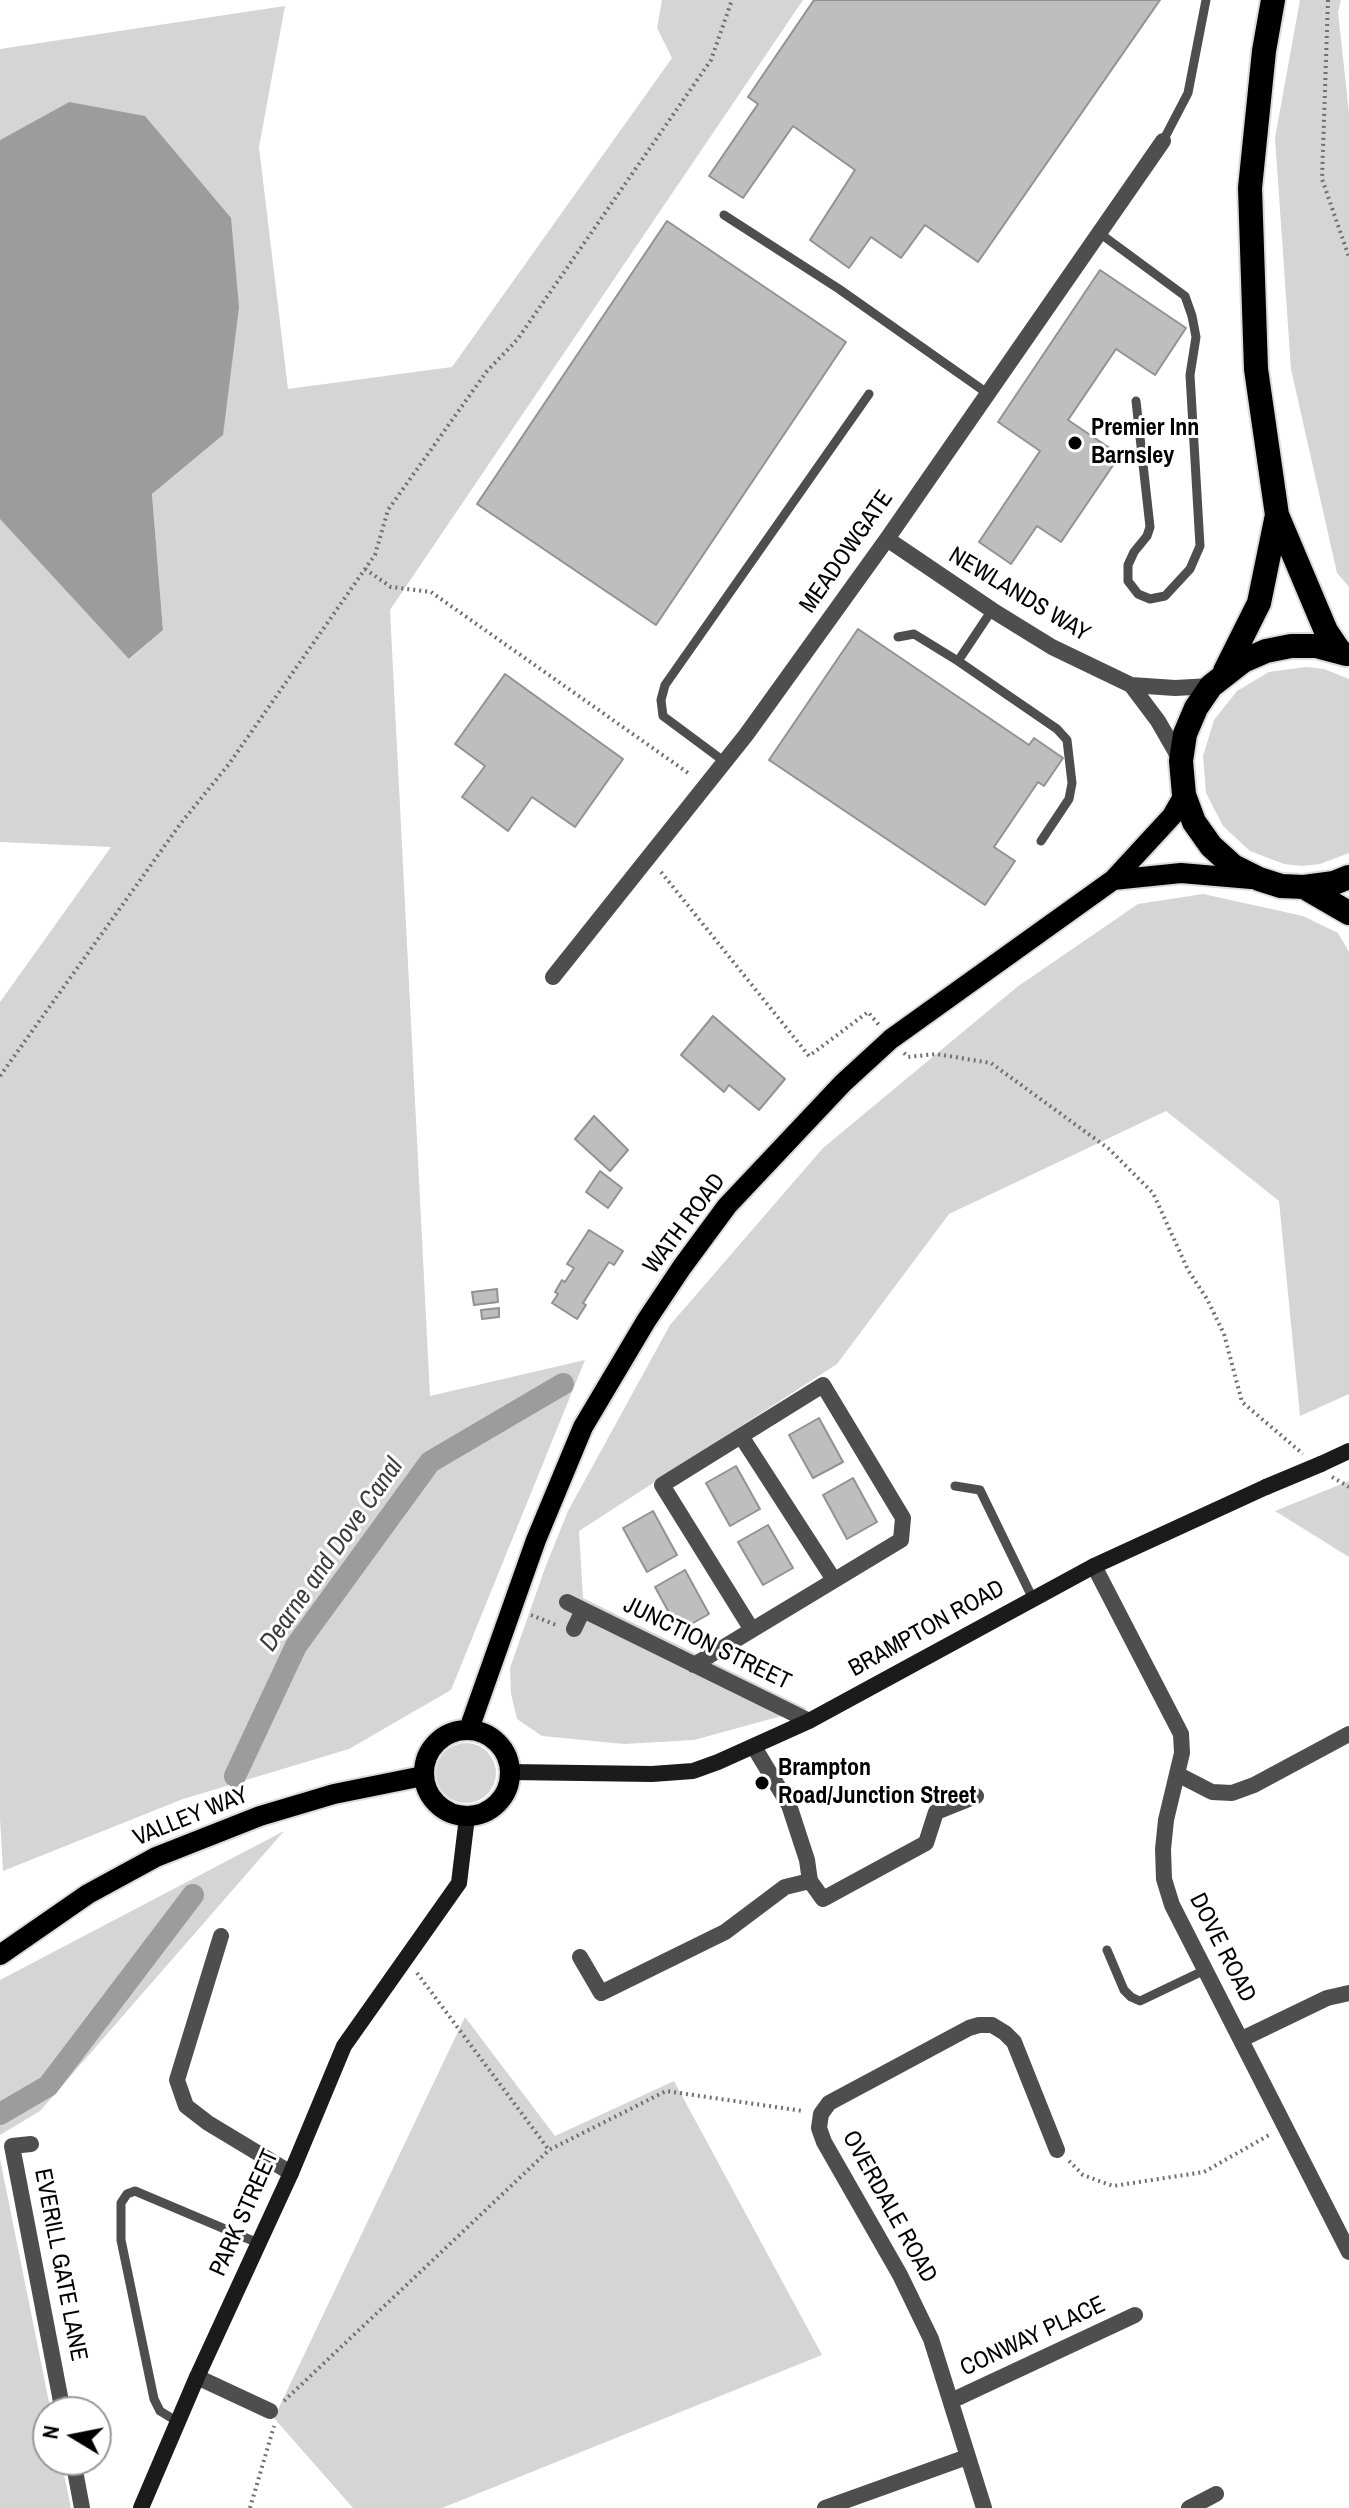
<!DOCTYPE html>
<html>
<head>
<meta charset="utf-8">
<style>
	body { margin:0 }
	#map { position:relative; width:1349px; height:2508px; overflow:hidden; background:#fff; font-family:"Archivo Narrow",sans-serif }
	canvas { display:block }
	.north { position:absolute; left:32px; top:2396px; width:80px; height:80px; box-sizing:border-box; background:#fff; border:2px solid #999; border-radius:50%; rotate:280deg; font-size:22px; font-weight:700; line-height:32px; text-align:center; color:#000 }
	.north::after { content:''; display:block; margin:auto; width:28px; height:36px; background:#000; clip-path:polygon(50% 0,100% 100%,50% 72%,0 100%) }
</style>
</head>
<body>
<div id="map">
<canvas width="1349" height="2508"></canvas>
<div class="north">N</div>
</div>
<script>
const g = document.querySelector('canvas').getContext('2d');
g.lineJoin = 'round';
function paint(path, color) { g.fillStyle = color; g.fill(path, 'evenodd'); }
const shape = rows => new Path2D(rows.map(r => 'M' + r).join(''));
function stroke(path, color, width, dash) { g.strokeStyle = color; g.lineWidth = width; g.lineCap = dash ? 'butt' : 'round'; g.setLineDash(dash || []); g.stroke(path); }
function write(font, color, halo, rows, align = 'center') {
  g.font = font + ' "Archivo Narrow",sans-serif'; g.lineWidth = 6; g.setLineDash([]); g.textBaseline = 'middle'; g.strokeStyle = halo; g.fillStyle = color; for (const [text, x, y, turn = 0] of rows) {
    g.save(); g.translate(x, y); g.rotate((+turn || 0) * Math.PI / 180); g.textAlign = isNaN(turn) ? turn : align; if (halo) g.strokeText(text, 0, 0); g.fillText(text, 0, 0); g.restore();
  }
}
paint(shape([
	[662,0,803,0,390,610,430,1396,585,1360,451,1690,349,1749,183,1799,3,1871,0,1818,0,1002,111,847,0,842,0,519,130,659,163,630,152,494,223,435,69,102,0,140,0,49,285,6,259,147,288,389,452,367,672,58,657,28],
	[1300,0,1341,0,1338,12,1349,113,1349,587,1337,573,1291,369,1275,138],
	[1306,667,1324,669,1349,679,1349,853,1320,864,1302,866,1284,864,1250,851,1223,826,1206,793,1203,756,1214,720,1237,691,1269,672],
	[1203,894,1303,916,1338,933,1349,952,1349,1394,1300,1416,1279,1201,1166,1111,949,1214,837,1364,579,1531,583,1598,807,1709,694,1740,624,1744,542,1736,517,1719,511,1694,510,1668,545,1568,568,1511,670,1325,823,1148,1017,987,1138,904],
	[1349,1481,1349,1557,1275,1511],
	'436 1773a30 30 0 1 1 60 0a30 30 0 1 1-60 0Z',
	[284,1831,40,2111,0,2135,0,1980],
	[465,2017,555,2136,674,2081,822,2355,442,2508,353,2508,274,2418],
	[0,2159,51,2412,48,2412,48,2460,61,2460,71,2508,0,2508]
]), '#d5d5d5');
paint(shape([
	[69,102,145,116,231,218,239,307,223,435,152,494,163,630,129,659,0,519,0,140]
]), '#9c9c9c');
stroke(shape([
	[235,1776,296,1646,430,1462,563,1384],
	[0,2114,48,2086,193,1895]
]), '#9c9c9c', 22);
const building = shape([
	[814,0,1160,0,978,262,925,225,901,258,871,237,849,268,810,240,855,170,793,126,743,198,709,176,758,104,748,97,814,0],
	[667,221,846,342,656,625,477,504,667,221],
	[1100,270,1186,328,1155,375,1116,349,1068,420,1120,455,1061,542,1037,526,1011,564,979,542,1040,451,998,422,1100,270],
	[858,629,1029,745,1034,738,1063,758,1044,786,1038,782,994,847,1015,861,985,905,769,760,858,629],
	[505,674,623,759,575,827,532,797,508,831,462,797,485,766,455,744,505,674],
	[713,1016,785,1079,759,1110,729,1085,724,1092,681,1055,713,1016],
	[594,1116,628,1150,610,1171,575,1139,594,1116],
	[600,1171,622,1188,608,1208,586,1192,600,1171],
	[589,1230,623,1251,614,1265,609,1262,583,1303,586,1305,577,1319,552,1303,558,1294,555,1292,562,1280,565,1282,574,1268,567,1264,589,1230],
	[497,1289,498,1302,474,1305,472,1292,497,1289],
	[499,1308,499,1317,482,1319,481,1310,499,1308],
	[819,1418,843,1462,813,1478,789,1435,819,1418],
	[736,1466,760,1509,730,1526,706,1483,736,1466],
	[853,1478,877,1522,847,1539,823,1495,853,1478],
	[653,1511,677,1555,647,1572,623,1528,653,1511],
	[768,1525,793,1568,763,1585,738,1542,768,1525],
	[685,1570,709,1614,679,1631,655,1587,685,1570]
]);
paint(building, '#bebebe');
stroke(building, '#929292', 2);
const primary = shape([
	[1113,880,1181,873,1251,879],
	[469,1729,536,1540,583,1427,646,1321,682,1267,727,1206,843,1083,891,1039,1113,880,1172,816,1184,795],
	'424 1773a43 43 0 1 1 86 0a43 43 0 1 1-86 0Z',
	[0,1955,88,1894,156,1857,260,1816,334,1794,423,1776]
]);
const highway = shape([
	[1273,0,1264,51,1250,188,1256,369,1277,515,1326,631,1340,652],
	[1346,654,1316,646,1291,646,1266,651,1243,661,1211,686,1196,708,1185,734,1181,761,1184,795,1194,822,1211,846,1233,866,1259,879,1281,886,1304,887,1334,883,1349,877],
	[1225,671,1259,603,1277,515],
	[1304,887,1349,913]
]);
stroke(primary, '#dbdbdb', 24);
stroke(highway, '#dbdbdb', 28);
stroke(shape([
	[1328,0,1322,179,1349,257],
	[365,569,391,587,431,592,691,775],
	[661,872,809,1056,868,1012,879,1025],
	[904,1053,908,1057,936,1054,991,1063,1109,1149,1153,1193,1188,1270,1207,1299,1224,1334,1242,1402,1303,1454],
	[0,1076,181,823,229,764,365,569,375,555,388,510,487,371,517,340,711,60,732,0],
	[1332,1477,1349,1487],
	[531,1615,556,1625],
	[417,1973,549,2150,666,2091,803,2111],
	[1069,2161,1083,2175,1113,2186,1204,2172,1269,2135],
	[284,2401,549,2150],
	[250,2508,274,2426]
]), '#707070', 4, [2, 4]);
stroke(shape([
	[1163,141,1188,93,1206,0],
	[724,215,839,289,987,393],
	[1098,232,1185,296,1192,316,1196,337,1190,375,1200,546,1190,569,1165,596,1150,599,1138,594,1128,581,1128,565,1134,552,1147,536,1150,527,1136,401],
	[898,637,914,634,958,661,1057,729,1067,740,1072,783,1069,799,1041,841],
	[958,661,992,610],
	[725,762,663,716,661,700,665,685,869,394],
	[955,1486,980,1490,1033,1599],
	[1107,1950,1124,1990,1131,1997,1140,2001,1205,1970],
	[178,2422,160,2411,154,2399,121,2240,121,2203,127,2194,135,2191,258,2243]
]), '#4e4e4e', 9);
stroke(shape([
	[887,539,992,610,1052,647,1131,685,1175,688,1211,686],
	[1131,685,1158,721,1181,761],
	[553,977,746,735,887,539,1163,141],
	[741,1436,834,1580],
	[1094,1566,1181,1734,1182,1753,1166,1820,1163,1849,1164,1879,1172,1905,1349,2252],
	[567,1602,809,1721],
	[574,1629,583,1610],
	[694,1665,901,1540,903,1518,823,1385,662,1485,752,1630],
	[754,1747,789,1805,807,1860,810,1881],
	[1179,1775,1212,1792,1232,1793,1254,1785,1349,1734],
	[810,1881,823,1899,926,1843,936,1812,976,1796],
	[221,1936,177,2080,186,2106,208,2123,291,2173],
	[580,1957,601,1993,725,1932,785,1887,810,1881],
	[1242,2039,1327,1998,1349,1993],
	[31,2144,12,2146,63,2412],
	[197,2377,270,2411],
	[951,2401,1135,2315],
	[73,2460,82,2508],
	[825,2508,967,2457],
	[984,2508,931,2339,900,2275,824,2142,819,2128,821,2114,829,2103,969,2028,979,2025,992,2025,1005,2033,1014,2042,1057,2150],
	[1189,2508,1216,2494]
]), '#4e4e4e', 16);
stroke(shape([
	[1321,1464,1349,1451],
	[510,1772,652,1774,693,1771,718,1762,809,1721,1094,1566,1266,1487],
	[141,2508,197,2377,291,2173,344,2046,459,1883,467,1817]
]), '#1b1b1b', 16);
stroke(primary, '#000', 20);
stroke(highway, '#000', 24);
stroke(shape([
	[1266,1487,1321,1464]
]), '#1b1b1b', 16);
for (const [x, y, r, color] of [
	[1075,443,8,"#000"],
	[762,1783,8,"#000"]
]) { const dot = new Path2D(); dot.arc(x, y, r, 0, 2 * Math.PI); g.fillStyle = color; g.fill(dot); stroke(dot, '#fff', 3); }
write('bold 24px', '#000', '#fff', [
	["Premier Inn",1091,429],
	["Barnsley",1091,457],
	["Brampton",778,1769],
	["Road/Junction Street",778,1797]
], 'left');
write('24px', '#000', '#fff', [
	["MEADOWGATE",847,552,-55],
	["NEWLANDS WAY",1019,595,31],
	["WATH ROAD",685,1224,-53],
	["BRAMPTON ROAD",927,1629,-29],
	["JUNCTION STREET",707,1644,26],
	["VALLEY WAY",191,1817,-22],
	["DOVE ROAD",1222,1948,63],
	["OVERDALE ROAD",889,2207,61],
	["PARK STREET",245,2213,-66],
	["EVERILL GATE LANE",60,2265,79],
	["CONWAY PLACE",1033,2337,-25]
]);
write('italic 26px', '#3d3d3d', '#fff', [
	["Dearne and Dove Canal",332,1555,-55]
]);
</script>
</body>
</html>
